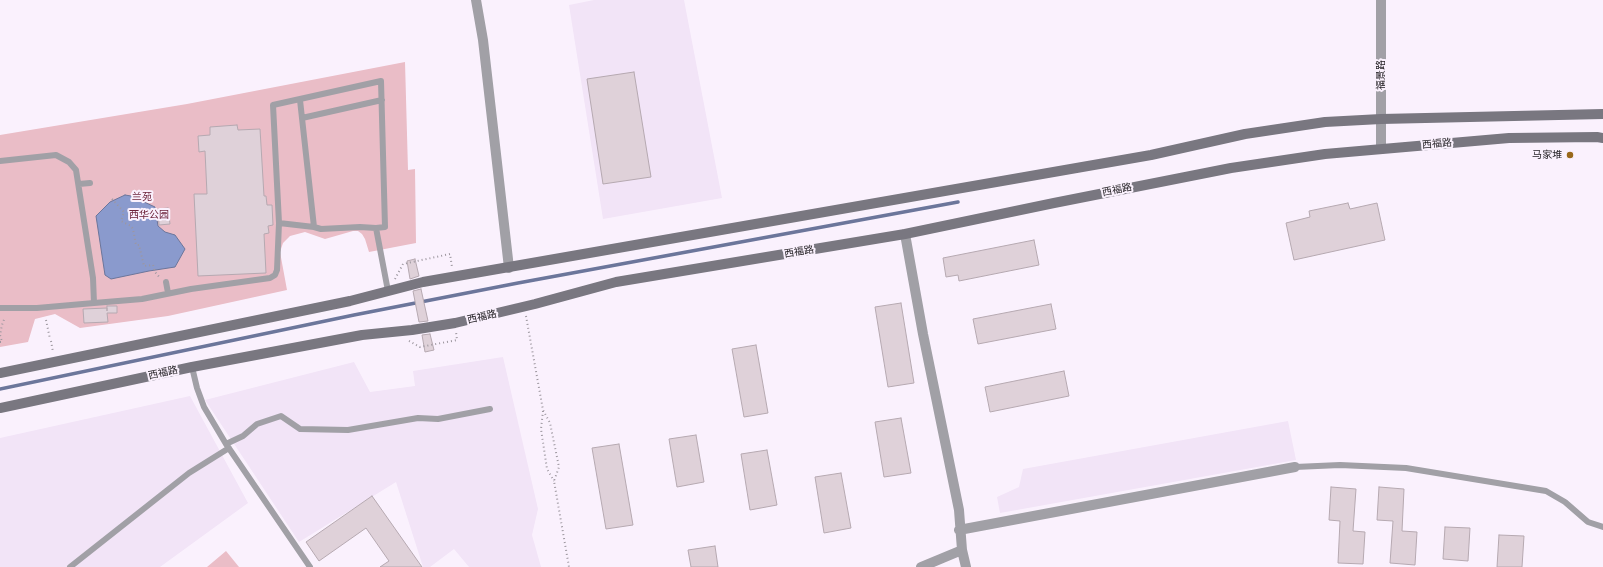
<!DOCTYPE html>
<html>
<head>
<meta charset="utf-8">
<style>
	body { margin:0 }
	canvas { display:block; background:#faf1fd }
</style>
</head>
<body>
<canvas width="1603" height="567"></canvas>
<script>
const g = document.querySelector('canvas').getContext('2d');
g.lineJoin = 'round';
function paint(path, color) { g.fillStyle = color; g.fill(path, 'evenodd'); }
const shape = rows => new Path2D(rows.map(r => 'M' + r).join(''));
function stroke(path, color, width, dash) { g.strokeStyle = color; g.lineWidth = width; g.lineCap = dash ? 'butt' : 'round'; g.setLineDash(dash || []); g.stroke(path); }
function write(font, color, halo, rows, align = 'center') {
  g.font = font + ' "Noto Sans","Noto Sans SC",sans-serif'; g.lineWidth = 4; g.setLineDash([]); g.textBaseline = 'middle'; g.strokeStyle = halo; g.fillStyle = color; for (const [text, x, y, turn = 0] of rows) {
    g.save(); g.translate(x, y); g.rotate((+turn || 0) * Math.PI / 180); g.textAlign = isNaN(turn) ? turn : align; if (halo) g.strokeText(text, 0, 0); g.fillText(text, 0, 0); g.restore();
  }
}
paint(shape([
	[594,0,684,0,722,198,603,219,569,5],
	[503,357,538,509,532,535,541,567,469,567,454,549,430,567,423,567,396,482,299,542,205,400,354,362,370,392,415,386,413,371],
	[190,396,248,503,160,567,0,567,0,438],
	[1288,421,1296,460,1000,513,997,497,1019,487,1023,469]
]), '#f2e4f7');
paint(shape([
	[405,62,408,170,415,169,416,243,369,252,365,239,362,234,358,231,353,231,325,239,305,232,290,236,283,243,280,252,287,290,168,316,80,328,55,314,35,319,28,342,0,347,0,135,187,104],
	[226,551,239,567,207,567]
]), '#eabdc7');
const water = shape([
	[125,195,131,196,155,207,158,226,165,232,175,235,185,249,175,267,149,271,111,279,105,275,96,216,110,202,125,195]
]);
paint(water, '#8a9acd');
stroke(water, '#6c769b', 1);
stroke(shape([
	[0,389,354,315,518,283,958,202]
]), '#6c769b', 3.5);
const building = shape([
	[634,72,651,177,603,184,587,79,634,72],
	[237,125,238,130,260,129,264,196,266,196,267,205,272,205,273,225,268,226,269,233,264,234,266,273,198,276,194,194,207,194,205,151,199,152,198,136,210,135,210,127,237,125],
	[1348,203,1350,209,1377,203,1385,240,1294,260,1286,223,1310,217,1309,211,1348,203],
	[168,208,170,224,159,225,158,209,168,208],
	[1034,240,1039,265,959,281,958,275,946,277,943,258,1034,240],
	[415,259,419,276,410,279,407,261,415,259],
	[421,289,428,321,419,322,413,291,421,289],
	[901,303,914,383,888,387,875,307,901,303],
	[1051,304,1056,329,978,344,973,319,1051,304],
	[107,306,117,306,117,313,107,313,108,322,84,323,83,309,107,308,107,311,107,306],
	[430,334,434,350,425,352,422,335,430,334],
	[756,345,768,413,744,417,732,349,756,345],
	[1064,371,1069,396,990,412,985,387,1064,371],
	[901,418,911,473,884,477,875,422,901,418],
	[696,435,704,482,677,487,669,439,696,435],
	[619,444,633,525,606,529,592,448,619,444],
	[767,450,777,505,750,510,741,454,767,450],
	[841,473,851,528,824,533,815,477,841,473],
	[1331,487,1356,489,1353,531,1365,532,1363,564,1338,563,1340,521,1329,520,1331,487],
	[1379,487,1404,489,1402,531,1417,532,1415,565,1390,563,1393,521,1377,520,1379,487],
	[372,496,422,567,380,567,389,561,366,528,319,561,306,542,372,496],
	[1445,527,1470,528,1468,561,1443,559,1445,527],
	[1499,535,1524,536,1522,567,1497,567,1499,535],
	[715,546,718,567,691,567,688,550,715,546]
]);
paint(building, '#dfd1d9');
stroke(building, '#b6a9b1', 1);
stroke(shape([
	[112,199,124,212,121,221,131,226,133,229,136,245,139,245,144,266,153,265,155,272,160,278],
	[395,279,403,264,450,254,452,267],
	[526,316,543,410,550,423,559,467,554,481,569,567],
	[46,320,50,339],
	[51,341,53,352],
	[409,341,420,347,457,340,456,332],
	[0,342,2,342,0,335,2,325,5,317],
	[543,411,541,429,547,469,554,481]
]), '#9d979f', 2, [1, 3]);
stroke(shape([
	[300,100,314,227],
	[302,118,382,100],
	[0,161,56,155,69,162,76,170,93,278,94,303,37,308,0,308],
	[79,184,90,183],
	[376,228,388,291],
	[166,282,168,293],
	[94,303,142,299,191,289,270,278,275,275,277,270,279,223,314,227,321,229,360,227,376,228,385,227,381,81,273,105,279,223],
	[192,367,197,388,204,407,226,444,310,567],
	[226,444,243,436,257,424,281,416,300,429,348,430,418,418,438,419,490,409],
	[1295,467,1340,465,1406,468,1546,491,1565,502,1588,522,1603,527],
	[70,567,189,473,229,448]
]), '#a1a0a6', 6);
stroke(shape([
	[476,0,483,40,509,268],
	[905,234,923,334,959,510,962,550,966,567],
	[959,530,1295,467],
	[921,567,962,550]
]), '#a1a0a6', 10);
stroke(shape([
	[1381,0,1381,149]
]), '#a1a0a6', 10);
stroke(shape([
	[0,373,350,301,423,282,1151,155,1245,134,1325,122,1381,119,1603,114],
	[0,408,192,367,362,335,412,330,455,323,535,304,616,282,905,234,1054,203,1231,168,1325,154,1509,138,1597,137,1603,138]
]), '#797780', 10);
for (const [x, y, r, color] of [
	[1570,155,4,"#99681b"]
]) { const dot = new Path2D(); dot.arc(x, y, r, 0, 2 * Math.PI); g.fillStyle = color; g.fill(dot); stroke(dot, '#faf1fd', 1.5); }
write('10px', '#252226', '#faf1fd', [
	["福景路",1381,75,-90],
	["西福路",1437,144,-5],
	["西福路",1117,190,-11],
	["西福路",799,252,-9],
	["西福路",482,317,-13],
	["西福路",163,373,-12]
]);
write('10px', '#252226', '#faf1fd', [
	["马家堆",1562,155]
], 'right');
write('10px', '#6c223a', '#faf1fd', [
	["兰苑",142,197],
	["西华公园",149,215]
]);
</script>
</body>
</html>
